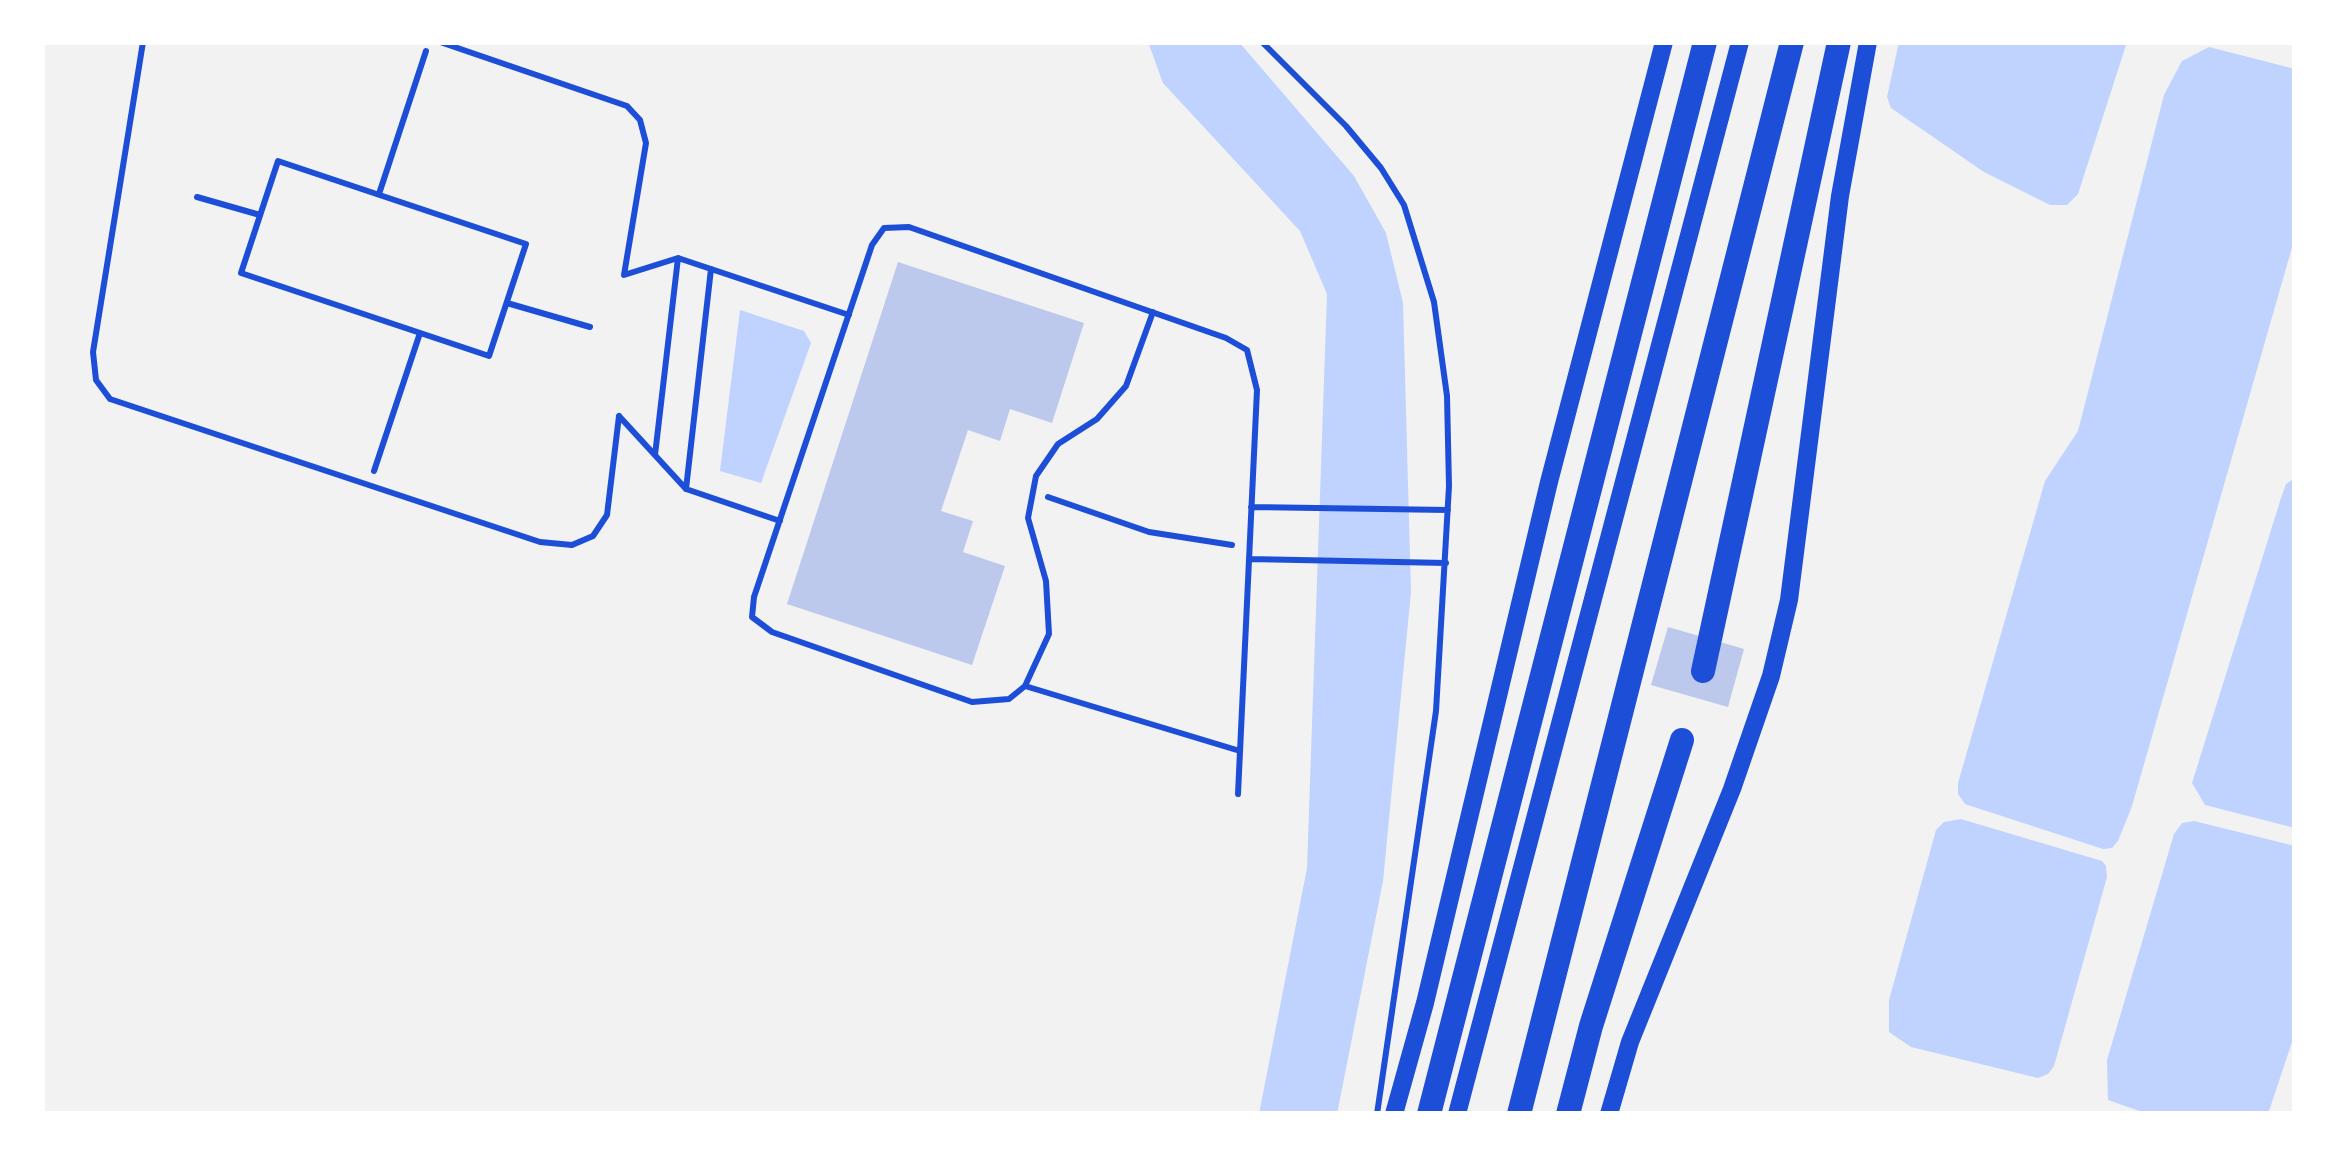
<!DOCTYPE html>
<html>
<head>
<meta charset="utf-8">
<style>
	body { margin:0 }
	#map { position:relative; width:2337px; height:1156px; overflow:hidden; background:#f2f2f2; font-family:"Exo 2",sans-serif }
	canvas { display:block }
	.frame { position:absolute; inset:0; border:45px solid #fff; pointer-events:none }
</style>
</head>
<body>
<div id="map">
<canvas width="2337" height="1156"></canvas>
<div class="frame"></div>
</div>
<script>
const g = document.querySelector('canvas').getContext('2d');
g.lineJoin = 'round';
function paint(path, color) { g.fillStyle = color; g.fill(path, 'evenodd'); }
const shape = rows => new Path2D(rows.map(r => 'M' + r).join(''));
function stroke(path, color, width, dash) { g.strokeStyle = color; g.lineWidth = width; g.lineCap = dash ? 'butt' : 'round'; g.setLineDash(dash || []); g.stroke(path); }
paint(shape([
	[1148,42,1239,42,1354,176,1386,233,1403,303,1411,592,1383,881,1337,1114,1259,1114,1307,868,1327,294,1300,231,1163,83],
	[1899,42,2127,42,2078,194,2067,205,2050,205,1984,172,1891,108,1887,97],
	[2209,47,2295,69,2295,237,2132,806,2118,841,2112,848,2103,849,1965,804,1958,794,1958,783,2045,481,2078,431,2164,95,2182,61],
	[740,310,804,331,811,343,761,483,720,471],
	[2295,478,2295,828,2205,805,2192,783,2281,498,2286,484],
	[1961,819,2102,861,2106,866,2107,877,2054,1066,2048,1074,2038,1078,1911,1047,1889,1032,1889,1000,1936,830,1944,822],
	[2194,821,2295,846,2295,1033,2268,1114,2148,1114,2108,1100,2107,1060,2174,834,2182,823]
]), '#bfd3fe');
paint(shape([
	[898,262,1084,323,1052,423,1010,409,1000,441,968,430,941,511,973,521,963,552,1005,566,972,665,787,604],
	[1668,627,1744,649,1728,707,1651,685]
]), '#bdc9ec');
stroke(shape([
	[278,161,526,244,489,356,241,273,278,161],
	[379,194,426,51],
	[197,197,260,215],
	[507,303,590,327],
	[374,471,420,333],
	[1048,497,1149,532,1232,545]
]), '#1d4ed8', 6);
stroke(shape([
	[143,42,93,352,96,380,110,399,540,542,572,545,593,536,607,515,619,416],
	[440,42,627,106,640,120,646,143,624,275,678,258,849,315],
	[1262,42,1346,126,1381,168,1404,205,1434,302,1447,396,1449,486,1436,711,1377,1114],
	[1153,312,1126,386,1097,419,1058,444,1036,476,1028,518,1046,581,1049,634,1025,686,1009,699,972,702,772,632,752,617,754,597,872,245,884,228,909,227,1226,338,1247,350,1257,390,1238,794],
	[619,416,686,489,780,521],
	[655,455,678,258],
	[686,489,711,269],
	[1251,507,1448,510],
	[1249,559,1446,563],
	[1025,686,1240,751]
]), '#1d4ed8', 6);
stroke(shape([
	[1394,1114,1425,1003,1549,482,1664,42],
	[1457,1114,1740,42],
	[1609,1114,1630,1042,1732,789,1771,676,1789,600,1840,196,1868,42]
]), '#1d4ed8', 18);
stroke(shape([
	[1703,671,1839,42],
	[1429,1114,1705,42],
	[1519,1114,1792,42],
	[1568,1114,1591,1026,1682,740]
]), '#1d4ed8', 24);
</script>
</body>
</html>
